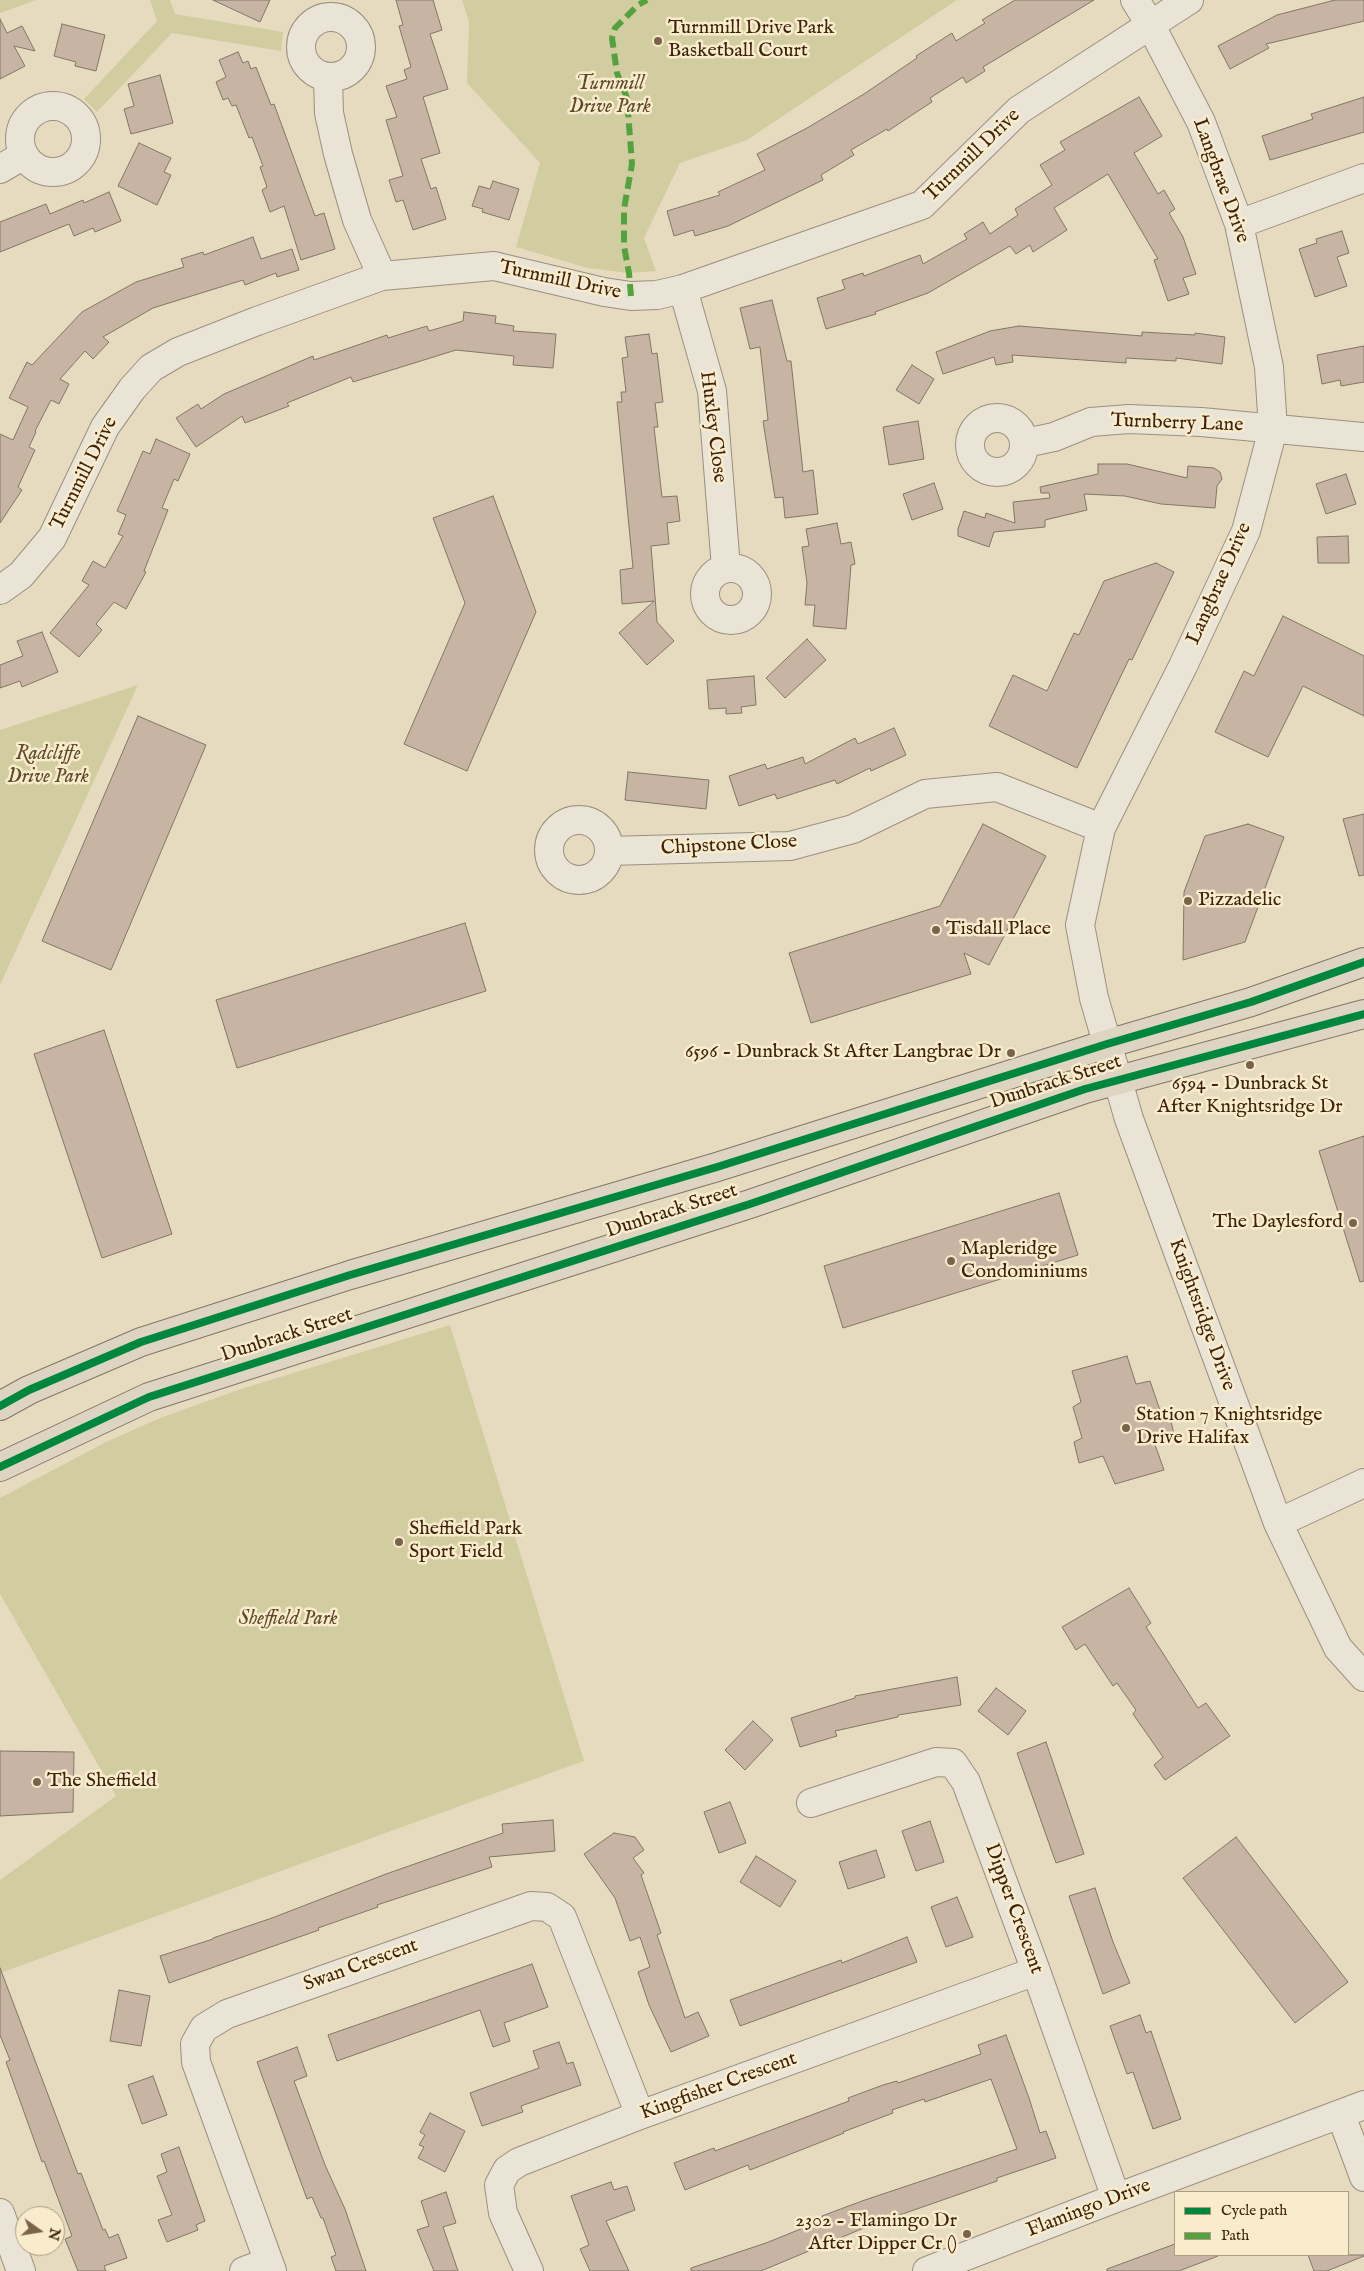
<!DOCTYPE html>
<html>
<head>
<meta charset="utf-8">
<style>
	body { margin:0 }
	#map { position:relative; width:1364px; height:2271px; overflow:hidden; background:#e6dbbf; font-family:"IM FELL English",serif }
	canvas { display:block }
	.legend { position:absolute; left:1174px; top:2191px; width:175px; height:65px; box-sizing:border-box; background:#f8eccc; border:1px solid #ae9c80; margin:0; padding:6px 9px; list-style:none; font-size:15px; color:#40230d }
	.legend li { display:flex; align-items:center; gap:10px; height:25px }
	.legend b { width:25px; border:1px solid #ae9c80 }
	.north { position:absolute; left:15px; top:2206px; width:50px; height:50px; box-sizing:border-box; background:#f8eccc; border:1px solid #ae9c80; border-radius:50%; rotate:103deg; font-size:14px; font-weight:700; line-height:20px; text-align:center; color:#40230d }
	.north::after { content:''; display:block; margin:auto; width:18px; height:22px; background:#7a634b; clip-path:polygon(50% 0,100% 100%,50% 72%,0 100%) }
</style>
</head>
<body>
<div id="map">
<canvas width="1364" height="2271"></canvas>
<ul class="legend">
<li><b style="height:6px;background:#00873e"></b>Cycle path</li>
<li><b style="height:6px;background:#54a23e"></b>Path</li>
</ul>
<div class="north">N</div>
</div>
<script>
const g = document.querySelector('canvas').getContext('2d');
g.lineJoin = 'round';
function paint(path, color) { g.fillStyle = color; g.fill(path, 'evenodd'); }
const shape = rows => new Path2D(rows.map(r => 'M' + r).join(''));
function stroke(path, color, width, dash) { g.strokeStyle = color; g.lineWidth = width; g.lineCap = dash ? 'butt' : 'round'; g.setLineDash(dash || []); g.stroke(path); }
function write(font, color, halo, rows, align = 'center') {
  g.font = font + ' "IM FELL English",serif'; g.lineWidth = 5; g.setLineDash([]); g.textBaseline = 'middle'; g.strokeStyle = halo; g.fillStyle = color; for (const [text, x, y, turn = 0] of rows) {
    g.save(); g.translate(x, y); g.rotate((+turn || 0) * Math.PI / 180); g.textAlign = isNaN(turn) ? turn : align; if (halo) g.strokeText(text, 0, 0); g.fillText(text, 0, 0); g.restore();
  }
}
paint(shape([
	[0,0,37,0,0,13],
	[150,0,170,0,175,14,283,32,281,51,172,33,97,112,84,99,157,21],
	[462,0,957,0,747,140,680,163,644,238,656,271,629,273,588,268,516,247,540,163,467,83,469,22],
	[138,685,0,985,0,730],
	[450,1325,584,1761,0,1973,0,1880,116,1796,0,1594,0,1498,106,1442,160,1418,241,1389]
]), '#d2cda0');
const building = shape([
	[213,0,270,0,260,22,213,0],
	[396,0,433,0,442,30,430,34,448,89,423,97,440,153,421,159,431,189,436,187,446,219,413,230,403,200,396,202,389,180,403,176,386,120,397,117,386,86,407,79,404,70,411,67,399,26,403,25,396,0],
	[1015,0,1094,0,983,67,985,71,966,83,963,77,930,98,932,102,915,113,888,131,887,129,851,150,854,155,821,175,823,180,728,226,695,236,693,230,674,236,667,211,720,195,718,192,765,170,757,154,807,128,864,94,917,58,916,56,952,33,956,41,985,23,982,20,1015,0],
	[1335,0,1364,0,1364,21,1266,44,1269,48,1230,69,1218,46,1277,15,1335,0],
	[0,19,7,33,22,26,35,51,14,46,25,66,0,79,0,19],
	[62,24,105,35,96,71,75,66,76,62,54,56,62,24],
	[238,52,243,63,248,61,251,69,256,67,271,105,274,104,315,216,324,213,335,249,301,260,284,206,270,212,262,190,267,187,260,167,263,166,252,137,249,138,236,105,232,106,228,98,223,100,216,82,226,77,219,60,238,52],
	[160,75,173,123,131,134,124,109,134,106,128,84,160,75],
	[1139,97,1162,136,1134,153,1158,194,1164,190,1175,209,1169,213,1183,237,1196,274,1183,278,1189,294,1168,301,1154,260,1158,259,1108,174,1054,208,1067,230,1033,252,1030,245,1016,254,1010,246,928,293,875,312,876,314,826,329,817,298,845,289,842,280,863,273,864,276,920,255,923,264,967,239,964,234,983,222,990,234,1018,215,1015,209,1052,185,1040,165,1065,150,1060,142,1139,97],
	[1364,97,1364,132,1270,160,1262,136,1313,119,1311,114,1364,97],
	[139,143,171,158,164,172,171,175,157,205,118,186,139,143],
	[493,181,519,189,509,220,482,212,483,209,472,206,479,186,490,189,493,181],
	[109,192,121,221,95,232,93,228,74,236,69,224,0,252,0,222,46,204,50,214,83,200,84,203,109,192],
	[1342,231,1349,253,1337,257,1347,286,1315,297,1299,249,1317,243,1316,239,1342,231],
	[253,237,261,259,292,249,299,270,277,277,276,273,245,285,243,280,153,308,103,337,109,342,93,359,85,351,60,379,69,384,59,404,51,400,35,431,36,432,29,447,35,450,18,487,22,490,0,523,0,434,13,440,28,407,9,398,27,362,32,365,82,312,136,282,184,267,181,259,203,252,204,255,253,237],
	[772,300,787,361,791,361,803,472,813,470,818,514,785,518,783,497,775,498,763,421,768,420,760,347,750,349,740,308,772,300],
	[464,312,496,316,495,323,514,326,513,331,556,334,553,368,513,365,514,356,456,350,353,382,351,377,287,403,289,406,245,423,242,416,196,447,176,418,198,404,201,409,224,394,313,356,314,360,387,335,388,338,427,326,429,331,463,321,464,312],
	[1019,326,1142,336,1142,332,1195,335,1195,333,1225,337,1222,364,1176,358,1176,361,1126,358,1126,363,1012,355,1013,362,996,365,994,357,943,374,936,352,990,331,1019,326],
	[649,334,652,354,657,353,663,402,655,403,658,427,654,427,662,497,677,496,680,521,667,523,669,544,651,546,657,622,674,641,647,665,619,633,654,601,622,604,620,570,633,568,617,402,622,402,621,392,626,392,622,358,628,357,625,337,649,334],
	[1364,346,1364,382,1341,386,1340,380,1322,384,1317,355,1364,346],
	[912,365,934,379,919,404,896,390,912,365],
	[918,421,924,459,889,465,883,427,918,421],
	[156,439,190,454,178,481,174,479,162,508,168,510,144,571,146,572,126,609,114,602,96,624,102,630,79,657,50,633,89,585,82,581,93,561,105,568,123,536,118,534,126,515,117,511,143,451,150,454,156,439],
	[1098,464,1127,464,1187,478,1188,466,1214,468,1220,472,1222,479,1217,486,1215,508,1161,504,1125,496,1084,494,1087,510,1045,520,1045,527,994,532,989,547,958,536,958,529,964,511,985,518,986,513,1015,523,1013,502,1050,498,1049,493,1041,493,1040,487,1098,474,1098,464],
	[1346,474,1356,504,1326,514,1316,484,1346,474],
	[934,483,943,509,912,520,903,494,934,483],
	[493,496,536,612,467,771,404,744,465,603,433,518,493,496],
	[837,523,841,544,851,542,855,564,851,565,846,629,813,626,815,605,805,605,807,583,802,547,809,546,806,529,837,523],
	[1348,536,1349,563,1318,563,1317,537,1348,536],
	[1156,563,1174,572,1132,660,1129,659,1077,768,989,726,1013,675,1047,691,1074,633,1079,635,1104,581,1156,563],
	[1283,616,1364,656,1364,716,1303,686,1268,757,1215,732,1244,671,1254,676,1283,616],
	[42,632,58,672,22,687,20,681,0,688,0,665,23,656,17,641,42,632],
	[807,639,826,660,785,698,766,678,807,639],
	[754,676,756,705,741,707,742,713,726,714,726,708,709,709,707,680,754,676],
	[138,716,206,745,111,970,42,941,138,716],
	[894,728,906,755,871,771,870,768,837,784,835,780,777,799,775,794,739,806,729,776,765,764,767,769,803,757,805,764,855,738,858,744,894,728],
	[628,772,709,780,706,809,625,800,628,772],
	[1364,814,1364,875,1359,876,1343,819,1364,814],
	[983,824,1046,856,989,965,964,953,971,974,811,1023,789,953,940,906,983,824],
	[1248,824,1284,837,1245,942,1183,960,1184,892,1205,836,1248,824],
	[465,923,486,991,237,1068,216,1000,465,923],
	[104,1030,172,1234,102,1258,34,1054,104,1030],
	[1364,1136,1364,1281,1360,1282,1319,1151,1364,1136],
	[1059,1193,1078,1255,843,1328,824,1266,1059,1193],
	[1127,1356,1136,1384,1150,1381,1163,1419,1170,1417,1175,1438,1154,1442,1164,1470,1115,1484,1103,1456,1079,1463,1074,1442,1082,1438,1073,1407,1081,1402,1072,1371,1127,1356],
	[1129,1588,1151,1623,1146,1627,1198,1708,1206,1703,1230,1736,1165,1780,1154,1765,1163,1757,1133,1714,1136,1710,1117,1683,1113,1686,1085,1644,1076,1650,1062,1627,1129,1588],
	[957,1677,961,1705,898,1715,898,1717,835,1731,837,1736,800,1747,791,1718,855,1698,855,1696,957,1677],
	[996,1688,1026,1711,1008,1735,978,1711,996,1688],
	[753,1721,773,1740,745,1770,725,1750,753,1721],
	[1046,1742,1084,1854,1056,1863,1017,1753,1046,1742],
	[0,1751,74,1752,73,1812,0,1816,0,1751],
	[730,1802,746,1843,719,1853,704,1812,730,1802],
	[553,1820,555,1851,489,1857,492,1867,377,1905,378,1907,318,1928,319,1930,169,1983,160,1956,213,1939,213,1938,272,1918,386,1874,503,1833,502,1824,553,1820],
	[930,1821,944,1862,916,1871,902,1831,930,1821],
	[614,1833,635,1837,644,1850,633,1858,644,1873,641,1875,661,1933,657,1935,685,2018,698,2012,709,2036,671,2052,649,2005,638,1972,650,1967,640,1937,630,1941,615,1898,584,1854,614,1833],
	[1236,1837,1348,1982,1295,2023,1183,1878,1236,1837],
	[876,1850,885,1877,848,1889,839,1862,876,1850],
	[756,1856,796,1881,780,1907,740,1882,756,1856],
	[1095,1888,1113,1942,1130,1983,1103,1994,1069,1896,1095,1888],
	[957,1897,973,1937,946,1947,931,1907,957,1897],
	[907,1937,917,1962,740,2026,730,2000,841,1960,842,1963,907,1937],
	[532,1964,548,2007,504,2023,510,2041,493,2047,480,2010,337,2061,328,2035,532,1964],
	[0,1968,78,2174,81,2173,103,2230,105,2229,109,2238,118,2234,127,2258,104,2266,106,2271,78,2271,65,2239,72,2236,44,2161,42,2162,6,2062,10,2060,0,2035,0,1968],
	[119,1990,150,1996,141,2046,110,2041,119,1990],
	[1140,2015,1146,2033,1151,2031,1181,2119,1153,2129,1133,2072,1127,2074,1110,2026,1140,2015],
	[1006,2035,1029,2098,1040,2133,1046,2131,1056,2158,997,2178,997,2181,871,2225,761,2271,691,2271,691,2268,766,2243,823,2220,822,2216,862,2201,1017,2149,991,2079,925,2102,924,2099,892,2110,893,2113,843,2132,844,2133,750,2170,748,2165,685,2190,674,2163,714,2148,715,2151,849,2101,848,2098,883,2085,897,2081,898,2083,981,2054,978,2045,1006,2035],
	[559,2042,567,2064,573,2062,581,2085,521,2106,523,2112,482,2126,470,2093,539,2068,533,2051,559,2042],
	[297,2047,307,2076,294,2081,325,2165,345,2209,366,2271,336,2271,331,2257,336,2255,323,2218,321,2218,312,2197,307,2199,257,2062,297,2047],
	[153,2076,167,2115,142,2124,128,2085,153,2076],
	[430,2113,465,2131,445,2172,418,2158,424,2147,419,2145,425,2135,420,2132,430,2113],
	[179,2147,205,2221,196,2225,198,2230,167,2242,158,2220,172,2215,157,2176,167,2172,161,2154,179,2147],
	[611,2182,614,2190,627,2186,635,2210,606,2221,629,2271,590,2271,580,2249,589,2245,571,2196,611,2182],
	[446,2192,456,2223,443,2227,458,2271,434,2271,417,2230,429,2226,421,2201,446,2192],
	[1175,2244,1175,2255,1218,2255,1218,2256,1179,2271,1107,2271,1107,2269,1175,2244],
	[1308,2255,1364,2255,1364,2256,1327,2271,1314,2271,1308,2255]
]);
paint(building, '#c7b4a3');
stroke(building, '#817766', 1);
const minor = shape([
	[1135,0,1151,26,1201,122,1239,224,1269,367,1273,429,1246,531,1183,666,1101,828,1080,925,1094,998,1129,1119,1278,1523,1338,1648,1364,1677],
	'301 47a30 30 0 1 1 60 0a30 30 0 1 1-60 0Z',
	[328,77,329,113,338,154,357,220,382,276],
	'20 139a33 33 0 1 1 66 0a33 33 0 1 1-66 0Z',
	[0,169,24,155],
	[1239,224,1364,178],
	[683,289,712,391,726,568],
	'970 445a27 27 0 1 1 54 0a27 27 0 1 1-54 0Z',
	[1025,443,1054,437,1091,422,1129,419,1201,422,1364,437],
	'705 594a26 26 0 1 1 52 0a26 26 0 1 1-52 0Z',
	[0,590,21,575,52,538,105,427,132,389,151,368,178,352,257,321,382,276,494,266,604,292,631,296,657,295,683,289,922,205,1019,110,1189,0],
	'549 850a30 30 0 1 1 60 0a30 30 0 1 1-60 0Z',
	[609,851,790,846,853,829,925,794,997,787,1101,828],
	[1278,1523,1364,1483],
	[811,1803,936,1762,953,1763,966,1782,1036,1971,1116,2198],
	[1341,2115,1364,2177],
	[0,2213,21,2271],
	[244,2271,268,2262],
	[272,2271,196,2062,195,2044,204,2028,227,2014,531,1906,547,1907,562,1917,640,2115],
	[529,2271,503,2213,499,2185,507,2170,519,2162,640,2115,1036,1971],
	[927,2271,1116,2198,1364,2105]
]);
const major = shape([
	[0,1406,29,1390,141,1342,350,1275,717,1167,1107,1044,1251,1002,1364,962],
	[0,1467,149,1397,750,1204,1085,1089,1364,1014]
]);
stroke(minor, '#9a907e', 30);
stroke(major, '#817766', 30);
stroke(minor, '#e9e4d6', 28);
stroke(major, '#ddd4c1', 28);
stroke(shape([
	[631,296,629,273,624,246,624,209,632,164,627,98,617,73,612,38,615,28,638,5,647,0]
]), '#54a23e', 6, [12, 6]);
stroke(shape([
	[0,1406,29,1390,141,1342,350,1275,717,1167,1107,1044,1251,1002,1364,962],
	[0,1467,149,1397,750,1204,1085,1089,1364,1014]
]), '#00873e', 8);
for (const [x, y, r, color] of [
	[658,41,5,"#7a634b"],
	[1188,901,5,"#7a634b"],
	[936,930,5,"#7a634b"],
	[1011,1053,5,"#7a634b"],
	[1250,1065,5,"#7a634b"],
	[1353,1223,5,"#7a634b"],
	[951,1261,5,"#7a634b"],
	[1126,1428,5,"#7a634b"],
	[399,1542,5,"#7a634b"],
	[37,1782,5,"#7a634b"],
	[967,2234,5,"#7a634b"]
]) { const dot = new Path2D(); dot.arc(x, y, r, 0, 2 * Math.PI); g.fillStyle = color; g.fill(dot); stroke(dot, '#f8eccc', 2); }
write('20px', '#40230d', '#f8eccc', [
	["Turnmill Drive Park",668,29],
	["Basketball Court",668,52],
	["Pizzadelic",1198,901],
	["Tisdall Place",946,930],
	["6596 - Dunbrack St After Langbrae Dr",1001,1053,"right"],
	["6594 - Dunbrack St",1250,1085,"center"],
	["After Knightsridge Dr",1250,1108,"center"],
	["The Daylesford",1343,1223,"right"],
	["Mapleridge",961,1250],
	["Condominiums",961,1273],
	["Station 7 Knightsridge",1136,1416],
	["Drive Halifax",1136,1439],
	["Sheffield Park",409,1530],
	["Sport Field",409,1553],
	["The Sheffield",47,1782],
	["2302 - Flamingo Dr",957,2222,"right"],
	["After Dipper Cr ()",957,2245,"right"]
], 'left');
write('italic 20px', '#604b2c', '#f8eccc', [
	["Turnmill",610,85],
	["Drive Park",610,108],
	["Radcliffe",48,755],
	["Drive Park",48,778],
	["Sheffield Park",288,1620]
]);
write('20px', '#40230d', '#f8eccc', [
	["Turnmill Drive",973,156,-44],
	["Langbrae Drive",1220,181,70],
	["Turnmill Drive",560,281,12],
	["Turnberry Lane",1177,424,2],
	["Huxley Close",712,427,83],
	["Turnmill Drive",85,474,-63],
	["Langbrae Drive",1220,584,-66],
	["Chipstone Close",729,846,-3],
	["Dunbrack Street",1056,1083,-18],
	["Dunbrack Street",672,1212,-18],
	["Knightsridge Drive",1201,1315,70],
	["Dunbrack Street",287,1336,-18],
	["Dipper Crescent",1013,1909,70],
	["Swan Crescent",361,1966,-20],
	["Kingfisher Crescent",719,2087,-20],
	["Flamingo Drive",1089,2209,-21]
]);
</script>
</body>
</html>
